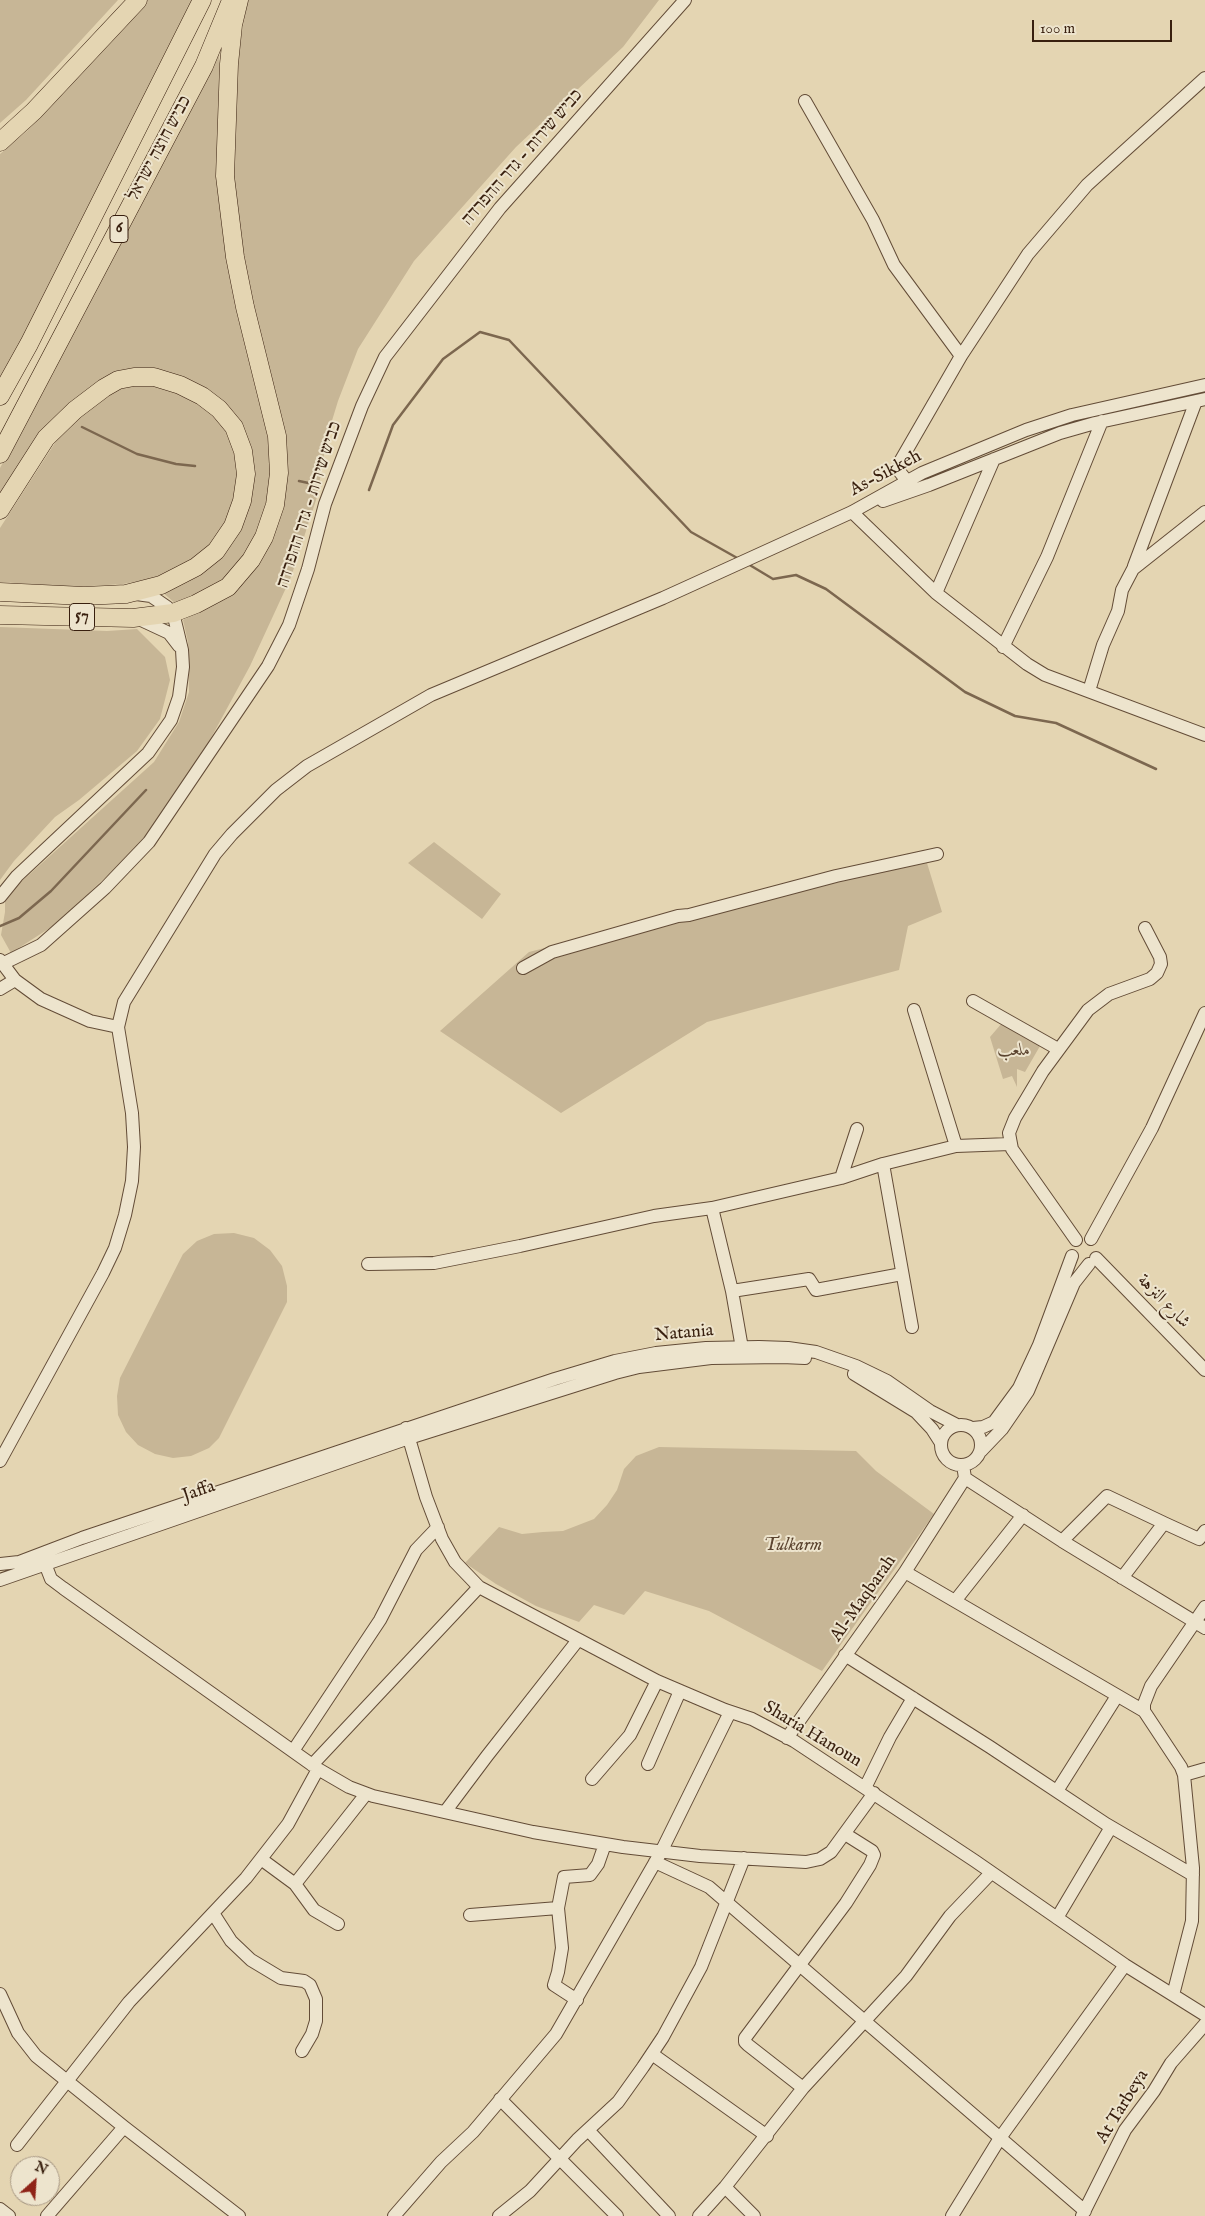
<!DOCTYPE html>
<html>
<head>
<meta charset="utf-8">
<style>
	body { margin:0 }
	#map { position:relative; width:1205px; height:2216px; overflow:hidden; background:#e4d5b2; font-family:"IM FELL English",serif }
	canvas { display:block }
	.north { position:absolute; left:10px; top:2156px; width:50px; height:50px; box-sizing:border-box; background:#ede4cd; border:1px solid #a59581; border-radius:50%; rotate:26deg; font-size:14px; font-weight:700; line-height:20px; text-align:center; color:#381f0e }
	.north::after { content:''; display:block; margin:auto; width:18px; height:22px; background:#8f2418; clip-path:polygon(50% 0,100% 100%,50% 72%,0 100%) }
	.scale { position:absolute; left:1032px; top:20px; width:140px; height:22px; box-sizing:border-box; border:2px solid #381f0e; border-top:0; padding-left:6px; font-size:15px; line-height:18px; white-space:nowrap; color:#381f0e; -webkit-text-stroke:4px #ede4cd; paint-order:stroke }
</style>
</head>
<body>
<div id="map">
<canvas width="1205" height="2216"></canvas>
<div class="north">N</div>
<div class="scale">100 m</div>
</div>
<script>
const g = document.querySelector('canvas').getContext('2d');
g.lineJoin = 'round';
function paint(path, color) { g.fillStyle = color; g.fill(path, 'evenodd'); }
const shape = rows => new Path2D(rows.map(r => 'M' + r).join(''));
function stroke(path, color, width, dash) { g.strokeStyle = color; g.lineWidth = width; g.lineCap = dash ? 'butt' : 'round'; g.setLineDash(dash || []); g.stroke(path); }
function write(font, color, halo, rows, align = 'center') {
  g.font = font + ' "IM FELL English",Amiri,"Frank Ruhl Libre",serif'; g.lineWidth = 4; g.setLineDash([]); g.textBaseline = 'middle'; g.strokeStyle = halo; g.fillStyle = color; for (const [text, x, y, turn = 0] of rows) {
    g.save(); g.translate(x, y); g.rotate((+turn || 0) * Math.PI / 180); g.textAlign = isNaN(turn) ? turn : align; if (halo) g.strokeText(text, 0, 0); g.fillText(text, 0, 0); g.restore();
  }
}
paint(shape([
	[0,0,118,0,26,100,0,123],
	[147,0,193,0,0,388,0,154,27,131],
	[248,0,659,0,623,47,516,147,414,261,358,349,338,401,327,437,317,497,291,577,250,666,167,819,56,924,11,953,1,935,5,912,5,887,21,882,154,762,179,722,189,692,188,642,183,620,226,598,241,585,265,552,282,484,230,222,235,67],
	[219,50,221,110,270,437,272,473,268,504,258,534,245,556,230,575,213,588,177,605,160,590,240,530,241,423,155,369,70,404,54,418,0,493,0,468],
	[130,384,153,384,178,392,198,402,214,414,228,431,236,452,239,474,236,499,227,523,211,546,192,561,173,571,150,579,123,584,75,587,0,582,0,528,62,432,107,394],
	[0,627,107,631,137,629,165,657,170,680,160,719,137,751,79,800,55,817,14,861,0,880],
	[434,842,501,894,482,919,408,863],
	[927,863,942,912,908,926,899,970,707,1022,561,1113,440,1031,529,952,677,914],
	[1002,1023,1040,1046,1025,1072,1017,1069,1017,1087,1012,1076,1003,1079,990,1037],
	[234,1233,254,1238,270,1250,282,1266,287,1286,287,1302,219,1438,209,1448,191,1456,173,1458,155,1454,138,1445,126,1432,118,1415,117,1396,120,1378,183,1254,197,1241,214,1234],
	[659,1447,856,1451,876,1471,934,1514,822,1671,709,1611,645,1591,624,1615,594,1605,579,1622,536,1606,496,1584,465,1563,499,1527,522,1534,543,1532,563,1531,594,1519,607,1505,617,1490,624,1469,636,1456]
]), '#c7b696');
stroke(shape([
	[82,427,137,454,176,464,195,466],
	[299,481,313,484],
	[369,490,393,425,443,359,480,332,509,340,691,532,739,559],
	[748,564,773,579,796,575,826,589,965,692,1015,716,1056,723,1156,769],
	[0,926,19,918,51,891,146,790]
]), '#7c674f', 2.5);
const minor = shape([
	[805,101,873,220,894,265,961,356],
	[907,481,899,471,901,460,961,356,1028,254,1087,185,1205,78],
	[883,501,929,485,1060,433,1095,423,1205,399],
	[852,512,936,593,1027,664,1045,675,1205,735],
	[1134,566,1196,401],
	[936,593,994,459],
	[139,619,169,633,179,646],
	[1003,647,1047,557,1102,421],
	[1089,691,1103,645,1118,611,1122,590,1133,569,1205,512],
	[0,897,17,876,148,753,171,720,179,697,183,667,182,650,177,629,173,613,167,607,151,596,136,594],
	[0,960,15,980,41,999,90,1021,118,1027],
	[2,964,41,945,105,888,149,842,268,666,289,625,308,569,325,504,362,406,385,357,500,208,685,0],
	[523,968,552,952,678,916,689,915,836,876,937,854],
	[0,989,15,980],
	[973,1001,1058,1049],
	[914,1010,956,1146],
	[883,1164,912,1327],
	[841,1178,857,1129],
	[712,1208,732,1291,743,1354],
	[1091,1239,1152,1128,1205,1013],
	[1076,1240,1012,1149,1009,1133,1015,1118,1043,1071,1088,1010,1109,994,1150,979,1157,973,1161,964,1160,957,1145,928],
	[1096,1258,1205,1370],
	[368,1264,434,1263,520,1246,654,1216,712,1208,841,1178,883,1164,956,1146,1010,1144],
	[732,1291,809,1279,816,1290,902,1274],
	[854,1374,916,1412,932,1429,941,1443],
	'941 1445a20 20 0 1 1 40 0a20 20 0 1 1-40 0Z',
	[406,1428,426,1497,442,1539,455,1562,479,1587,657,1681,725,1710,752,1719,794,1741,975,1861,1125,1965,1205,2015],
	[973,1428,983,1427,994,1422,1019,1388,1039,1345,1072,1256],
	[981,1451,1002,1429,1028,1391,1074,1283,1089,1264],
	[0,1461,103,1273,115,1248,125,1215,132,1181,134,1147,132,1113,118,1027,124,1002,215,854,232,834,276,790,307,766,431,695,663,598,852,512,922,473,1026,430,1072,415,1205,385],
	[963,1465,965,1478,1062,1541,1205,1628],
	[1062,1541,1107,1496,1164,1523],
	[42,1556,51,1579,63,1588,318,1769,349,1787,373,1796,533,1832,623,1847,700,1856,806,1862,820,1859,831,1852,874,1793],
	[0,1564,19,1562,82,1538,555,1379,615,1361,656,1353,706,1348,759,1347,788,1348,816,1352,856,1366,887,1381,930,1411,957,1425],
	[905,1572,1144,1711],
	[1122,1578,1164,1523,1199,1539,1205,1531],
	[0,1580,409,1438,615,1373,639,1367,711,1358,782,1357,805,1358],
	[955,1601,1023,1515],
	[845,1655,990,1747,1106,1824,1193,1875],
	[787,1738,905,1572,965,1478],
	[293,1751,380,1620,416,1550,438,1527],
	[648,1764,680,1691],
	[312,1765,479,1587],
	[1184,1775,1205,1769],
	[592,1779,630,1735,657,1681],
	[865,1788,890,1737,913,1698],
	[1057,1791,1117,1696],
	[445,1812,487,1756,578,1640],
	[261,1859,295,1884,314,1910,338,1924],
	[655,1862,709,1887,1085,2211],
	[295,1884,366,1794],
	[558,1908,562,1948,558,1972,554,1985,577,2000],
	[213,1913,231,1941,251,1960,281,1978,304,1981,310,1985,316,1999,316,2021,312,2034,302,2051],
	[470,1915,558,1908,564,1877,590,1875,598,1864,605,1844],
	[1057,1918,1111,1827],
	[0,1994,18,2033,36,2056,124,2127,239,2216],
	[1173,1995,1192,1921,1193,1868,1184,1775,1181,1767,1144,1711,1144,1704,1151,1686,1205,1607],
	[652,2054,767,2136],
	[803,2088,748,2045,745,2042,745,2038,846,1903,870,1865,874,1855,872,1851,845,1834],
	[500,2099,617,2216],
	[588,2130,669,2216],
	[17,2145,129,2002,246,1878,288,1824,318,1769],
	[725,2187,754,2216],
	[0,2209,9,2216],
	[47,2216,124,2127],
	[394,2216,441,2162,473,2132,556,2034,661,1852,730,1712],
	[499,2216,530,2191,577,2140,618,2102,643,2067,663,2037,701,1967,744,1858],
	[699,2216,725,2187,803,2088,906,1976,950,1916,991,1873],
	[952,2216,1000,2138,1125,1965],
	[1082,2216,1125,2130,1154,2091,1171,2063,1205,2024]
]);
const highway = shape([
	[0,142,34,111,138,0],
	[0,396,29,344,202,0],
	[0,454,204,66,230,3],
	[0,510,46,438,75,410,104,388,118,380,134,377,154,377,180,385,202,396,219,409,234,427,243,451,246,474,242,501,233,526,216,551,196,567,161,585,126,594,84,596,0,592],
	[0,615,133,618,173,613,196,604,228,587,251,560,264,537,275,505,279,473,277,436,245,307,235,257,225,176,229,64,233,25,239,0]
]);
stroke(minor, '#634c37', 14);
stroke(highway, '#381f0e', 19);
stroke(minor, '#ede4cd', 12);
stroke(highway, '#e4d5b2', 18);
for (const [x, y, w] of [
	[119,229,18],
	[82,617,25]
]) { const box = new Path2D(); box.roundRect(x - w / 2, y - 13.5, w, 27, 4); g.fillStyle = '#ede4cd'; g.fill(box); stroke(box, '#381f0e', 1); }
write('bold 16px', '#381f0e', null, [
	["6",119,229],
	["57",82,617]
]);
write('18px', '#381f0e', '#ede4cd', [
	["כביש חוצה ישראל",160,149,-62],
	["כביש שירות - גדר ההפרדה",523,158,-49],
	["As-Sikkeh",886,474,-28],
	["כביש שירות - גדר ההפרדה",310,505,-72],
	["شارع النزهة",1163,1302,46],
	["Natania",684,1334,-5],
	["Jaffa",199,1492,-19],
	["Al-Maqbarah",864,1599,-55],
	["Sharia Hanoun",812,1735,31],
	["At Tarbeya",1123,2107,-58]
]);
write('italic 18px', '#5c4530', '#ede4cd', [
	["ملعب",1014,1051],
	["Tulkarm",793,1546]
]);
</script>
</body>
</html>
